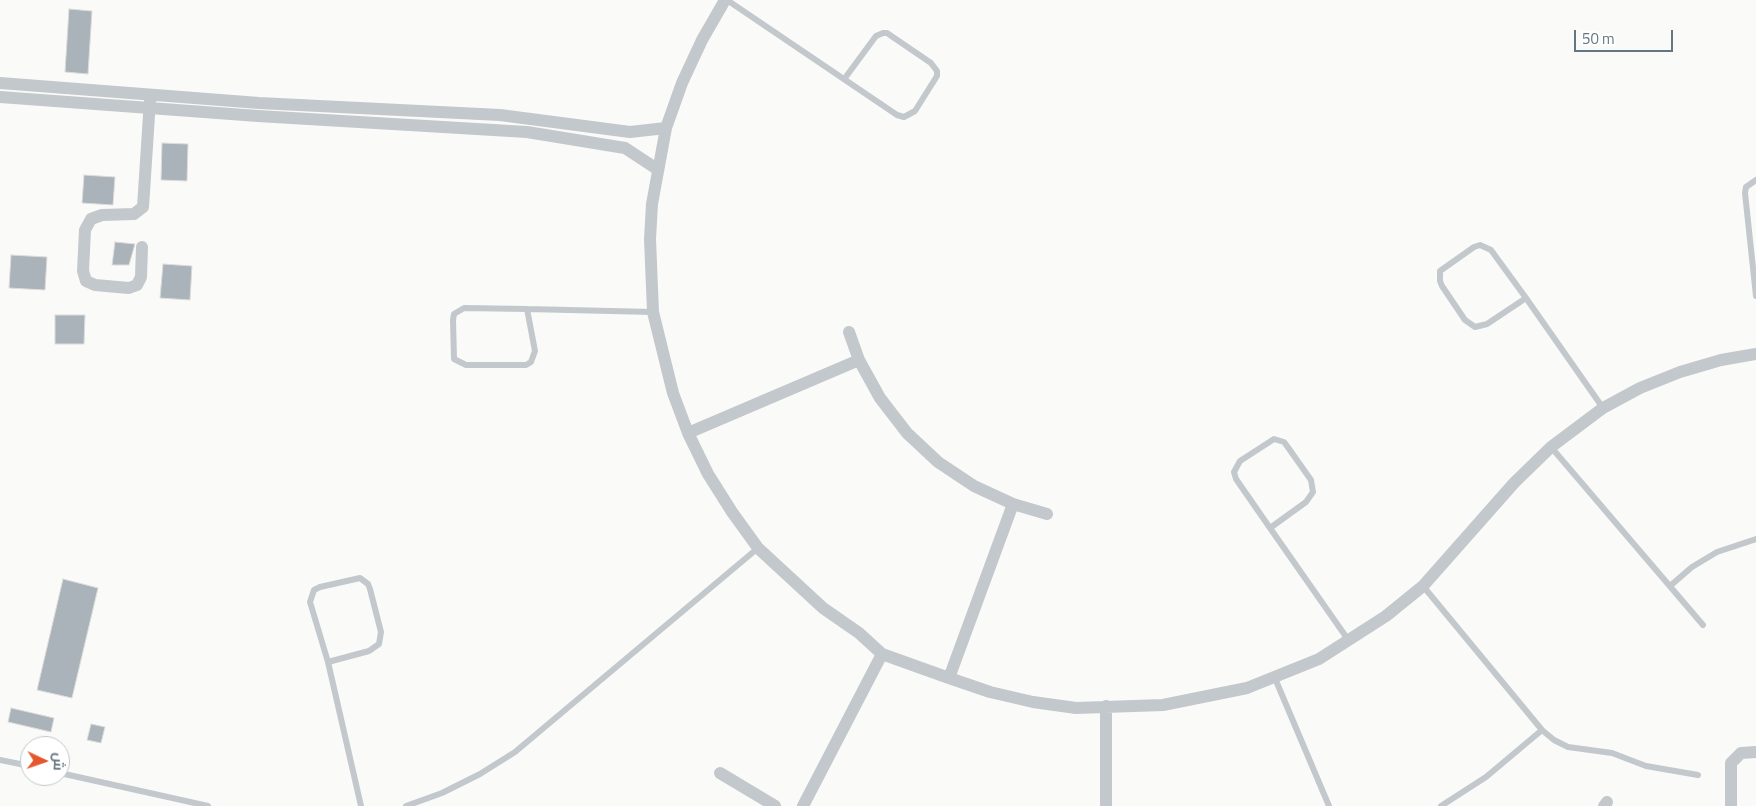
<!DOCTYPE html>
<html>
<head>
<meta charset="utf-8">
<style>
	body { margin:0 }
	#map { position:relative; width:1756px; height:806px; overflow:hidden; background:#fafaf8; font-family:"Titillium Web",Cairo,sans-serif }
	canvas { display:block }
	.north { position:absolute; left:20px; top:736px; width:50px; height:50px; box-sizing:border-box; background:#fff; border:1px solid #c1c8cd; border-radius:50%; rotate:93deg; font-size:14px; font-weight:700; line-height:20px; text-align:center; color:#657683 }
	.north::after { content:''; display:block; margin:auto; width:18px; height:22px; background:#e4572e; clip-path:polygon(50% 0,100% 100%,50% 72%,0 100%) }
	.scale { position:absolute; left:1574px; top:30px; width:99px; height:22px; box-sizing:border-box; border:2px solid #657683; border-top:0; padding-left:6px; font-size:15px; line-height:18px; white-space:nowrap; color:#657683; -webkit-text-stroke:4px #fff; paint-order:stroke }
</style>
</head>
<body>
<div id="map">
<canvas width="1756" height="806"></canvas>
<div class="north">ش</div>
<div class="scale">50 m</div>
</div>
<script>
const g = document.querySelector('canvas').getContext('2d');
g.lineJoin = 'round';
function paint(path, color) { g.fillStyle = color; g.fill(path, 'evenodd'); }
const shape = rows => new Path2D(rows.map(r => 'M' + r).join(''));
function stroke(path, color, width, dash) { g.strokeStyle = color; g.lineWidth = width; g.lineCap = dash ? 'butt' : 'round'; g.setLineDash(dash || []); g.stroke(path); }
const building = shape([
	[69,9,92,11,88,74,65,72,69,9],
	[162,143,188,144,187,181,161,180,162,143],
	[84,175,115,177,113,205,82,203,84,175],
	[115,242,135,244,129,265,112,265,115,242],
	[11,255,47,257,45,290,9,288,11,255],
	[163,264,192,266,190,300,160,298,163,264],
	[55,315,85,315,84,344,55,344,55,315],
	[63,579,98,588,72,698,37,690,63,579],
	[11,708,54,718,51,732,8,722,11,708],
	[91,724,105,727,101,743,87,740,91,724]
]);
paint(building, '#aab3b9');
stroke(building, '#dcdcda', 1);
stroke(shape([
	[727,0,897,115,904,117,915,111,937,76,937,71,931,63,887,33,883,33,876,36,845,78],
	[1756,180,1746,187,1745,193,1756,296],
	[1526,298,1487,324,1475,327,1465,320,1442,286,1440,281,1440,271,1474,247,1480,245,1491,250,1526,298,1603,408],
	[527,309,535,351,531,362,526,365,466,365,454,359,453,320,454,314,464,308,527,309,653,312],
	[1551,447,1703,625],
	[1270,528,1306,502,1313,492,1311,480,1287,446,1284,442,1274,439,1240,461,1234,472,1236,479,1270,528,1349,641],
	[1423,586,1542,730,1554,740,1568,747,1612,753,1646,766,1698,775],
	[1670,586,1692,567,1717,552,1756,539],
	[328,662,369,651,379,644,381,632,370,589,368,584,360,578,320,587,314,590,310,602,328,662,361,806],
	[1274,676,1329,806],
	[0,760,30,766],
	[60,773,208,806],
	[406,806,442,793,480,774,515,752,758,548],
	[1441,806,1486,777,1542,730]
]), '#c3c8cc', 6);
stroke(shape([
	[725,0,702,40,682,83,666,128,652,204,650,239,653,312,673,393,688,433,708,474,732,512,758,548,823,608,859,633,882,654,949,678,990,692,1033,702,1076,708,1163,705,1247,688,1319,659,1386,616,1423,586,1514,483,1551,447,1603,408,1640,388,1680,372,1721,360,1756,354],
	[0,83,259,103,500,115,630,132,666,128],
	[0,97,258,116,527,132,625,148,657,169],
	[142,247,141,277,137,285,129,288,95,285,86,281,83,271,85,230,91,219,102,215,134,214,143,207,150,100],
	[849,332,859,360,880,398,907,433,938,462,974,486,1013,504,1047,514],
	[688,433,859,360],
	[949,678,1013,504],
	[1106,706,1106,806],
	[720,773,775,806],
	[803,806,882,654],
	[1604,806,1607,802],
	[1731,806,1731,763,1741,753,1756,752]
]), '#c3c8cc', 12);
</script>
</body>
</html>
